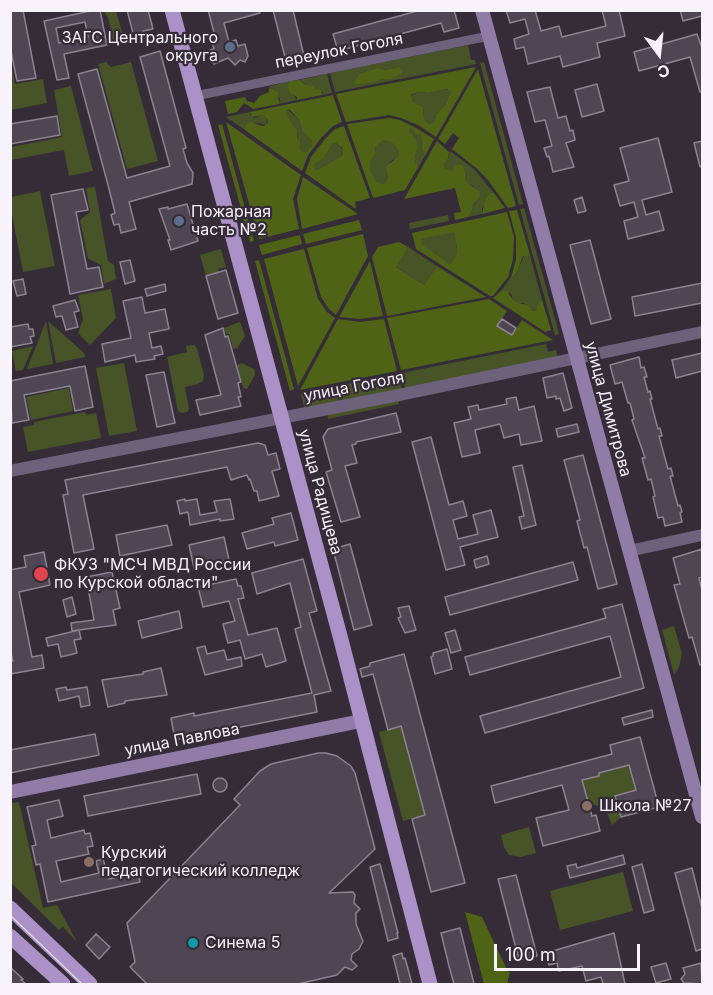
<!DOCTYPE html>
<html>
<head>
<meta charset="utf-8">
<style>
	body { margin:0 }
	#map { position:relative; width:713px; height:995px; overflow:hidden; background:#352c38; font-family:Inter,sans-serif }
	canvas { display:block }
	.frame { position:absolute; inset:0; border:12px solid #f8f2fa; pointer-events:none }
	.north { position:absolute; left:629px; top:24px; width:60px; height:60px; -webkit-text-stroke:4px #352c38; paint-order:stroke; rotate:165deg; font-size:16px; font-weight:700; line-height:24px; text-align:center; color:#f8f2fa }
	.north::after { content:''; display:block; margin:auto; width:21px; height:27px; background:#f8f2fa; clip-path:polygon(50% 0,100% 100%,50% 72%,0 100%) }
	.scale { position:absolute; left:494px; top:944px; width:146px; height:27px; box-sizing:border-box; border:3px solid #f8f2fa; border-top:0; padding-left:8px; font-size:18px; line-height:21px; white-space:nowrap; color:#f8f2fa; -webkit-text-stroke:4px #352c38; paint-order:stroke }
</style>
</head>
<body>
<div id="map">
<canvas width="713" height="995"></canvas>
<div class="frame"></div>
<div class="north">С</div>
<div class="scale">100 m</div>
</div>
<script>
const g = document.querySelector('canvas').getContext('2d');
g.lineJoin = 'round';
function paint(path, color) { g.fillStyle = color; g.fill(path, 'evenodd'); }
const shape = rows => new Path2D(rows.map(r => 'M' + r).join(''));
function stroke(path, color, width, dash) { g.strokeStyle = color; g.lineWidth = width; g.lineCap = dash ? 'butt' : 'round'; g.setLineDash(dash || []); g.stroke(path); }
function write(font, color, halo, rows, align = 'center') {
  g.font = font + ' Inter,sans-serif'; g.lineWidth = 4.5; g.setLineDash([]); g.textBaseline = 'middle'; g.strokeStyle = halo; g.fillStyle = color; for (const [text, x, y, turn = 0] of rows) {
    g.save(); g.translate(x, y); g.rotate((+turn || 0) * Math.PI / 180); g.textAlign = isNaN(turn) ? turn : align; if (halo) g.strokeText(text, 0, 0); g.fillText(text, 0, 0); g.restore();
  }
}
paint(shape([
	[104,11,116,11,125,42,114,45,108,18],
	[468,45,471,60,475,60,476,64,335,92,330,73],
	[398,67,392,79,380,79,361,73,377,68,387,70],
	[106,62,111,67,131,62,158,161,127,169,98,64],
	[484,62,523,204,519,205,480,63],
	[11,63,15,84,43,79,47,103,11,110],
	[327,74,332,93,322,95,323,92,315,90,299,80],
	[290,81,288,84,297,100,279,104,280,99,273,89,269,89,270,86],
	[71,86,93,171,69,176,64,150,11,160,11,147,62,137,54,90],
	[448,89,451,92,445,105,436,114,435,122,429,124,424,119,423,107,413,102,411,96,418,92,429,93],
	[286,108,300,121,302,131,312,141,312,145,309,151,303,152,298,148,297,130,287,116],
	[250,112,250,115,254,118,261,115,267,117,266,125,257,123,245,126,245,130,226,117],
	[408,128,413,128,421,135,422,150,425,156,419,166,415,163,415,156,418,148,409,132],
	[384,140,392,143,399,151,398,156,390,162,388,176,385,183,382,184,377,182,370,170,370,162,376,153,375,147],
	[333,143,336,143,342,149,343,155,317,170,313,169,315,164,324,158],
	[450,151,474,169,494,193,490,194,482,209,482,214,468,217,472,211,473,206,479,198,473,186,466,183,465,172,448,171,444,169,443,163,448,159],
	[95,187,108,261,114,265,116,279,104,284,101,265,88,259,80,220,90,212,86,188],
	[40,191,55,266,23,272,11,209,11,197],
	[524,208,559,334,555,335,520,209],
	[448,215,449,221,410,229,409,223],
	[454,231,457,249,456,256,450,264,422,246,420,239],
	[408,247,437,266,424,285,395,266],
	[221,249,226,267,218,269,219,272,206,276,200,255],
	[530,255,542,300,539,301,536,310,532,311,524,303,519,303,513,300,511,294,502,290,510,278,517,272,524,256,527,257],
	[111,289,116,318,90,345,78,333,83,319,78,295],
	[46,321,53,364,27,369],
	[48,321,84,353,85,357,56,363],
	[240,322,245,336,237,348,233,349,229,334,226,334,224,328],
	[546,344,548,352,556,350,558,358,405,388,402,373],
	[194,345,197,348,204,375,203,381,198,384,185,387,189,409,187,412,182,413,178,411,167,357,187,352,186,346],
	[33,346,23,370,16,371,12,351],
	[124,363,137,431,109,436,96,368],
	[242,363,254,369,255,375,247,389,243,388,237,365],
	[398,374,402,389,304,408,301,393],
	[69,388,73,411,31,420,26,397],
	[398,399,399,404,328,419,327,414],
	[85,412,86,415,96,413,101,438,28,452,23,427,34,425,34,422],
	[674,626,682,654,679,667,674,675,662,630],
	[401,726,425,815,403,821,379,732],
	[629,765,636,790,615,796,621,817,612,825,605,808,588,803,582,780,599,776,599,773],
	[19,802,43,908,57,905,77,942,63,927,59,930,11,883,11,803],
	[529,827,536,853,521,857,509,855,504,847,501,835],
	[623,872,633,911,560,930,550,891]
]), '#475428');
paint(shape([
	[398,67,403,70,402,73,392,79,380,79,375,82,355,85,353,83,361,73,377,68,387,70],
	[476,67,436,137,418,125,401,118,389,115,346,122,336,94],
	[447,89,451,92,445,105,436,114,435,122,429,124,424,119,423,107,413,102,411,95,418,92,429,93],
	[478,69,516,206,508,208,488,180,476,168,452,149,459,138,453,133,445,144,438,139],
	[299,80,306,85,313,86,315,90,321,90,322,95,297,100,297,97,289,92,288,84,290,81],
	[269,89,273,89,278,93,279,104,253,109,244,103,237,112,228,114,225,101,245,97,247,101,254,103,260,96,269,92],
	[333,95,342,122,333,126,322,137,308,155,302,171,245,130,245,126,250,122,263,126,266,125,268,121,266,117,262,115,252,117,250,112],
	[286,109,290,110,300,121,302,131,312,141,312,145,308,151,303,152,299,148,300,142,297,138,297,130,287,116],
	[389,118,400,120,416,128,434,139,425,156,422,150,421,135,415,133,413,128,409,128,409,132,416,139,418,148,415,156,415,163,419,166,405,190,373,198,347,124],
	[384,140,392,143,399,151,398,156,386,167,388,177,385,183,382,184,377,182,370,170,370,162,376,153,375,147],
	[226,122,301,175,293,199,299,229,259,239],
	[222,124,254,241,250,242,218,125],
	[344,126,370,198,355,202,356,209,305,173,311,157,325,139,335,129],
	[333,143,336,143,342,148,343,155,317,170,314,169,315,164,324,158],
	[437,141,449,152,448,159,444,163,444,169,452,171,456,165,462,165,465,172,466,182,480,192,479,198,473,205,472,211,468,217,455,220,454,213,461,212,455,188,404,199],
	[303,177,358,214,302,229,297,199],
	[490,193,494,193,505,208,482,214,485,201],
	[517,210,530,255,527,257,523,256,517,272,511,278,516,259,516,237,509,211],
	[507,212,514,237,513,259,508,277,493,296,490,296,416,249,412,233],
	[454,232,457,249,456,256,450,264,422,245,421,239],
	[359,220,362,230,306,244,303,234],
	[363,234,368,256,336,315,329,309,321,297,307,248],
	[300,235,302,244,262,255,259,245],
	[399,242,408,247,396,267,424,285,437,266,486,297,387,316,372,257,378,247],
	[304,249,318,299,327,312,335,318,298,386,264,259],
	[259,260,294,389,290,391,255,261],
	[370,261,383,316,359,319,339,317],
	[502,290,507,291,513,300,519,303,528,305,532,311,536,310,539,301,542,300,551,330,545,332,493,298],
	[489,299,507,311,497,326,512,335,522,320,553,340,401,370,387,318],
	[338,319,360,322,384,319,397,371,300,390],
	[465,912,482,917,508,972,510,972,507,984,484,984]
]), '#4f6317');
const building = shape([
	[10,10,23,10,36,78,17,81,10,46,10,10],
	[95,10,100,10,107,45,64,54,69,78,57,80,44,21,95,10],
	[85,22,88,37,59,43,56,28,85,22],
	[127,10,148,10,153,29,143,31,145,38,135,41,127,10],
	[208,10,259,10,260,13,224,23,229,42,236,40,238,46,245,44,248,56,245,62,240,60,235,65,228,58,214,64,210,60,210,50,214,49,212,42,216,40,208,10],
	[273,10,293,10,304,56,286,61,273,10],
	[421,10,454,10,459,28,444,32,441,23,338,51,333,34,421,10],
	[506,10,535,10,541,31,559,26,562,37,606,26,602,10,619,10,625,36,597,43,600,57,563,67,560,56,528,64,524,47,516,49,514,39,529,34,525,19,510,23,506,10],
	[680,10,702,10,702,16,683,21,680,10],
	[697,34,702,48,702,92,700,92,690,57,639,71,634,52,697,34],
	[160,51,186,148,183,149,187,163,193,173,192,184,129,202,136,229,121,233,119,224,114,225,111,215,115,213,108,185,78,74,97,69,127,178,170,166,140,57,160,51],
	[597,84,604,111,582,117,575,90,597,84],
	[550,87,558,118,566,116,570,131,573,130,575,140,566,143,574,167,553,172,549,156,547,157,544,148,552,146,545,120,535,122,527,92,550,87],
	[57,116,60,135,10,144,10,124,57,116],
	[658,138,672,192,642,200,646,215,659,211,664,230,628,239,624,221,638,217,634,202,620,206,614,185,629,181,620,148,658,138],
	[702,141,702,166,700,167,694,143,702,141],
	[83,189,88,210,76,212,87,269,99,267,103,287,70,294,51,195,83,189],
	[582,197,586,211,578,213,574,200,582,197],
	[187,204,198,241,171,250,168,240,170,240,159,209,168,207,168,209,187,204],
	[590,240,611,319,591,324,570,245,590,240],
	[130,260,135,281,125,284,120,262,130,260],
	[226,270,238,313,218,319,206,276,226,270],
	[23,279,26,294,17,296,13,281,23,279],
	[702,283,702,303,635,316,632,297,702,283],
	[165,284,166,291,147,296,145,289,165,284],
	[142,297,145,313,165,309,169,329,149,333,152,348,161,346,163,354,154,356,155,359,136,362,135,355,105,362,102,344,131,338,123,301,142,297],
	[75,300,79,311,74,312,78,327,66,330,62,316,56,317,53,306,75,300],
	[502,319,516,328,512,335,497,326,502,319],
	[28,324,29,329,33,329,34,336,30,337,32,343,10,347,10,327,28,324],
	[223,328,225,337,228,336,241,382,238,383,241,397,238,397,241,406,200,415,196,400,221,395,205,335,223,328],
	[702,353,702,371,676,378,672,360,702,353],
	[639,357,641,368,644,367,647,377,644,377,648,392,650,391,652,399,650,399,658,429,660,428,662,436,659,436,668,469,671,468,673,476,670,476,678,506,680,505,682,512,680,513,682,522,665,526,663,517,658,518,653,497,655,496,651,479,648,480,642,458,645,458,632,420,634,419,630,403,628,403,622,382,615,384,610,365,639,357],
	[85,366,93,407,75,411,70,386,24,395,29,420,12,423,10,381,85,366],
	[164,372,175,423,157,427,146,375,164,372],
	[563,373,572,408,564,411,560,398,556,399,556,396,547,398,543,378,563,373],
	[516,397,519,410,534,406,542,441,521,445,519,434,504,438,500,424,475,430,480,453,462,457,454,423,471,419,468,407,478,405,479,410,507,404,506,399,516,397],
	[396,413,401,432,356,442,356,444,352,445,357,463,345,466,360,517,341,522,326,472,332,470,323,437,328,429,396,413],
	[577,424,579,432,558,437,556,429,577,424],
	[431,437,449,505,463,501,467,516,453,520,458,539,478,534,473,515,491,510,498,537,460,547,465,565,446,570,412,442,431,437],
	[258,443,265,445,268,455,276,453,280,469,272,471,279,496,259,501,257,491,254,491,250,479,249,480,247,475,231,480,227,467,83,495,94,549,74,553,63,495,68,494,65,480,258,443],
	[583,455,617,584,598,589,587,547,584,548,577,521,580,520,564,460,583,455],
	[522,465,536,525,522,529,519,517,524,516,513,467,522,465],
	[185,499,185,501,197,499,200,515,217,512,214,501,230,499,234,519,220,521,220,519,190,525,188,512,180,514,177,501,185,499],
	[291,513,298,540,275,546,274,542,247,549,242,533,274,524,272,518,291,513],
	[167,525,172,545,120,556,116,535,167,525],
	[224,537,229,560,194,568,189,545,224,537],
	[350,544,372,625,354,630,333,549,350,544],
	[702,549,702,577,699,578,702,590,702,664,700,665,692,637,689,638,674,585,680,584,673,558,702,549],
	[44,552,50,585,19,592,32,657,42,655,44,668,10,674,10,661,13,661,10,650,10,570,26,567,24,556,44,552],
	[487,556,489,564,476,568,474,560,487,556],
	[303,559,317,611,309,613,331,691,314,695,317,712,175,740,171,718,194,713,194,716,312,693,295,629,301,627,290,583,257,594,252,573,303,559],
	[573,562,578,580,450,615,445,597,573,562],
	[112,572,120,608,113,610,116,625,79,630,81,639,74,640,77,653,61,657,58,644,48,646,46,638,79,630,72,631,71,623,94,620,86,577,112,572],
	[236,579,238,586,241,586,244,598,238,599,248,635,277,628,286,661,266,667,262,654,245,659,240,640,228,643,223,624,235,621,229,601,203,607,198,587,236,579],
	[72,597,76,614,67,617,63,600,72,597],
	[622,604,644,688,485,733,480,716,621,677,610,636,470,675,465,657,606,618,603,609,622,604],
	[409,606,416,630,405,633,398,618,401,617,398,608,409,606],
	[179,611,182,628,142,638,138,621,179,611],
	[455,630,461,650,451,653,445,633,455,630],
	[205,646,207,654,224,650,227,660,241,657,242,666,205,675,197,648,205,646],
	[447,649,452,669,435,674,431,657,433,656,433,653,447,649],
	[404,654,465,883,431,892,412,819,425,815,401,726,388,730,373,674,362,677,360,669,370,666,370,663,404,654],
	[161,668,167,695,125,701,125,703,108,707,102,680,143,674,143,672,161,668],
	[66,687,67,690,87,687,90,705,81,707,79,696,59,701,56,689,66,687],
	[652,710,653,717,624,725,622,718,652,710],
	[95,734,99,755,10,773,10,750,95,734],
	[640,737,659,807,621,817,615,796,636,790,629,765,599,773,599,776,582,780,592,816,596,815,600,831,543,846,536,818,569,810,562,785,495,803,491,786,612,754,610,745,640,737],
	[318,753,326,753,337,756,351,766,355,773,375,849,329,893,353,892,355,895,354,903,360,909,356,913,356,924,363,941,359,949,352,954,351,960,357,966,352,970,345,967,337,975,298,984,147,984,130,967,135,962,127,923,240,805,234,799,260,771,271,764,318,753],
	[197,774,201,794,88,816,84,796,197,774],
	'213 785a7 7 0 1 1 14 0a7 7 0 1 1-14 0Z',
	[59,800,63,816,47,820,51,838,84,830,85,834,90,833,93,846,87,847,89,854,56,861,61,882,99,873,96,861,103,859,109,879,138,872,140,882,48,902,40,864,36,865,35,860,32,846,36,845,27,807,59,800],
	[623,855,625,864,570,878,567,866,576,864,577,868,623,855],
	[380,864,398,933,397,933,398,938,388,941,370,867,380,864],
	[642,864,654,910,644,913,632,867,642,864],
	[692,868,702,908,702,949,696,951,675,873,692,868],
	[516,875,537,956,519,960,498,879,516,875],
	[460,928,474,984,454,984,449,966,441,933,460,928],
	[614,933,625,984,603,984,601,977,586,981,582,966,559,971,557,963,549,965,546,953,614,933],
	[96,934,110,947,99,959,86,945,96,934],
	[402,953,403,959,405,958,412,984,400,984,393,956,402,953],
	[666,963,671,979,656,983,651,967,666,963],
	[701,963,702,984,684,983,681,979,685,974,683,968,701,963],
	[10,967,23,979,21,980,26,984,10,984,10,967]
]);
paint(building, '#504653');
stroke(building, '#8d8290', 1.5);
stroke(shape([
	[195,96,489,36]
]), '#6e617c', 9);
stroke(shape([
	[10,471,399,395,702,332],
	[629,551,702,535]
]), '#6e617c', 12);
stroke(shape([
	[482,10,702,817],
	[10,792,361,721]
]), '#917ba7', 14);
stroke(shape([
	[172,10,340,636,430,984],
	[10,908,90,984],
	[10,936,63,984]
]), '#ac90c8', 15);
stroke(shape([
	[10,915,82,984]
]), '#dcd6df', 1.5);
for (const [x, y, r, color] of [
	[230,47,6,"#5c6f8a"],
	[179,221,6,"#5c6f8a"],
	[41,574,8,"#e0444e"],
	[587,806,6,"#8d6e63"],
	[89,862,6,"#8d6e63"],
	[193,943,6,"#0f9aa8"]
]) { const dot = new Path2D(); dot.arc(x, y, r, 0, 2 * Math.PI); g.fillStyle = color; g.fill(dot); stroke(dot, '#352c38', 2); }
write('16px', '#f8f2fa', '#352c38', [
	["ЗАГС Центрального",218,38,"right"],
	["округа",218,56,"right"],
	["Пожарная",191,212],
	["часть №2",191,230],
	["ФКУЗ \"МСЧ МВД России",54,565],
	["по Курской области\"",54,583],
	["Школа №27",599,806],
	["Курский",101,853],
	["педагогический колледж",101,871],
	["Синема 5",205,943]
], 'left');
write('16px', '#f8f2fa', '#352c38', [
	["переулок Гоголя",339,51,-11],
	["улица Гоголя",354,387,-11],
	["улица Димитрова",608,409,75],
	["улица Радищева",320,492,75],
	["улица Павлова",182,740,-11]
]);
</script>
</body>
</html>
